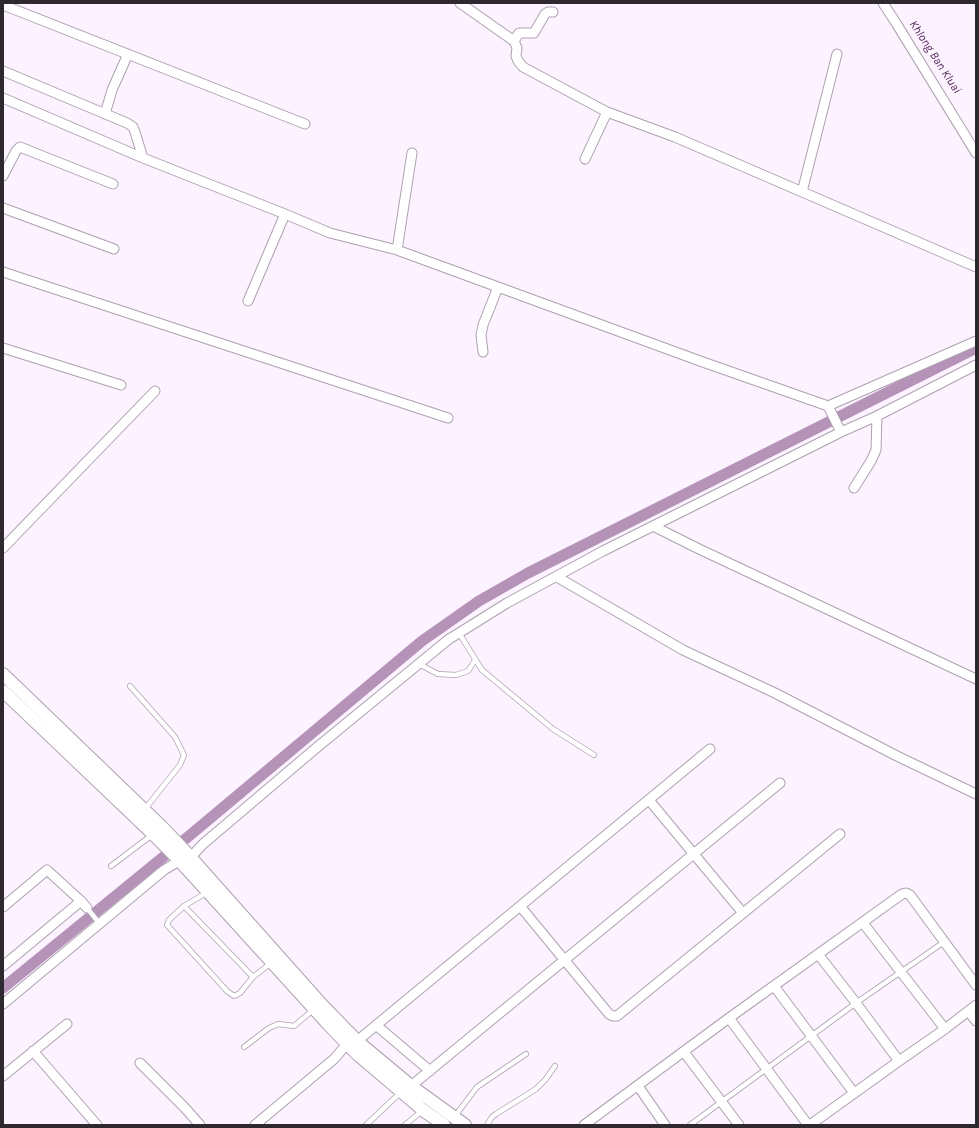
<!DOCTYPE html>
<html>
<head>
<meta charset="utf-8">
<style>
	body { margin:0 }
	#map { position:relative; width:979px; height:1128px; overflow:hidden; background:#fdf2ff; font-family:Karla,sans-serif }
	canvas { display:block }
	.frame { position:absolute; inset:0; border:4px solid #2e292e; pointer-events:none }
</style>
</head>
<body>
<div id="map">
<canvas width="979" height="1128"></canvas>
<div class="frame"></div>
</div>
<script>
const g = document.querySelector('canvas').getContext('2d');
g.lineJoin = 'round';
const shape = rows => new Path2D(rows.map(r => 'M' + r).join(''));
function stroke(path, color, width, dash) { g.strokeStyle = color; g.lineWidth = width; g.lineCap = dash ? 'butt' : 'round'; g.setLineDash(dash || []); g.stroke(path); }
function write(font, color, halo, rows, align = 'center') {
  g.font = font + ' Karla,sans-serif'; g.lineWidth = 4; g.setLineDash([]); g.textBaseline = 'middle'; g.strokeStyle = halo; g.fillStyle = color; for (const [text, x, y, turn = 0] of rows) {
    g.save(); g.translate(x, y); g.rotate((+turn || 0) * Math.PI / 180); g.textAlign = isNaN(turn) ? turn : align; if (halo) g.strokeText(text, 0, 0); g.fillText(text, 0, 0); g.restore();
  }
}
stroke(shape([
	[3,988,189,836,422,641,479,601,528,573,976,348]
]), '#b593b9', 11);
const service = shape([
	[459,633,482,670,553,729,594,755],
	[419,664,438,674,456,675,468,671,475,660],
	[130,686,175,737,184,755,180,765,145,809],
	[111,866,152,835],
	[208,892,184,906,169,920,167,925,227,991,234,996,240,993,253,977,271,963],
	[184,906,253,977],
	[87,908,100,924],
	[244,1047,269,1028,278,1024,294,1026,313,1010],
	[455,1116,477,1087,526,1054],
	[366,1125,401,1092],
	[405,1125,423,1110],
	[487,1125,492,1117,496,1114,536,1089,545,1080,555,1066],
	[690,1125,856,1003,944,942]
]);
const minor = shape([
	[460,3,514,41,517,48,516,56,518,61,523,67,607,112,675,137,976,267],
	[883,3,896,23,976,153],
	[3,5,305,124],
	[514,41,519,33,534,33,545,14,548,12,553,12],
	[3,71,127,123,133,127,135,132,143,158],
	[3,98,143,158,285,214,330,233,397,250,700,361,828,406,841,432],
	[105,114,112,90,128,54],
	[585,159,607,112],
	[3,176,16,151,20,147,113,184],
	[802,192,837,54],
	[3,208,114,249],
	[397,250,412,153],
	[3,272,448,418],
	[248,301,285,214],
	[3,348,121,385],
	[483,352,481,335,483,325,498,287],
	[828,406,976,341],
	[854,488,871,461,876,450,877,416],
	[653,526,699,549,976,679],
	[3,548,155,391],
	[557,577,683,650,775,693,897,756,976,794],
	[649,800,742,912],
	[190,858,203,844,315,749,449,639,459,633,507,603,603,551,841,432,877,416,976,365],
	[520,906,609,1014,613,1016,617,1016,840,834],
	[3,907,47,870,81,901],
	[863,923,945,1029],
	[818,954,856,1003,899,1061],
	[3,966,81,901,87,908],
	[774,986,854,1093],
	[3,1004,164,870,179,861],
	[968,1011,976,1021],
	[729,1018,808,1125],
	[376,1025,430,1071],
	[357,1041,710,749],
	[33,1051,97,1125],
	[684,1052,739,1125],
	[140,1063,185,1108,200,1125],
	[3,1076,67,1024],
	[411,1086,780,783],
	[638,1086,665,1125],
	[255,1125,334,1059,347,1044],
	[584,1125,729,1018,902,894,906,893,910,895,976,985],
	[810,1125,899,1061,945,1029,976,1005]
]);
const tertiary = shape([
	[3,674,162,827,184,850,322,1005,357,1041,411,1086,465,1125],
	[3,691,153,834,177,858,208,892,328,1024,357,1054,423,1110,444,1125]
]);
stroke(service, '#ada1af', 6);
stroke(minor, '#ada1af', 11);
stroke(tertiary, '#ada1af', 14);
stroke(service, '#fff', 4.5);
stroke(minor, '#fff', 9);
stroke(tertiary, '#fff', 12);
write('italic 12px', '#522758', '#fdf2ff', [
	["Khlong Ban Kluai",935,57,57]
]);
</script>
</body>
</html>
